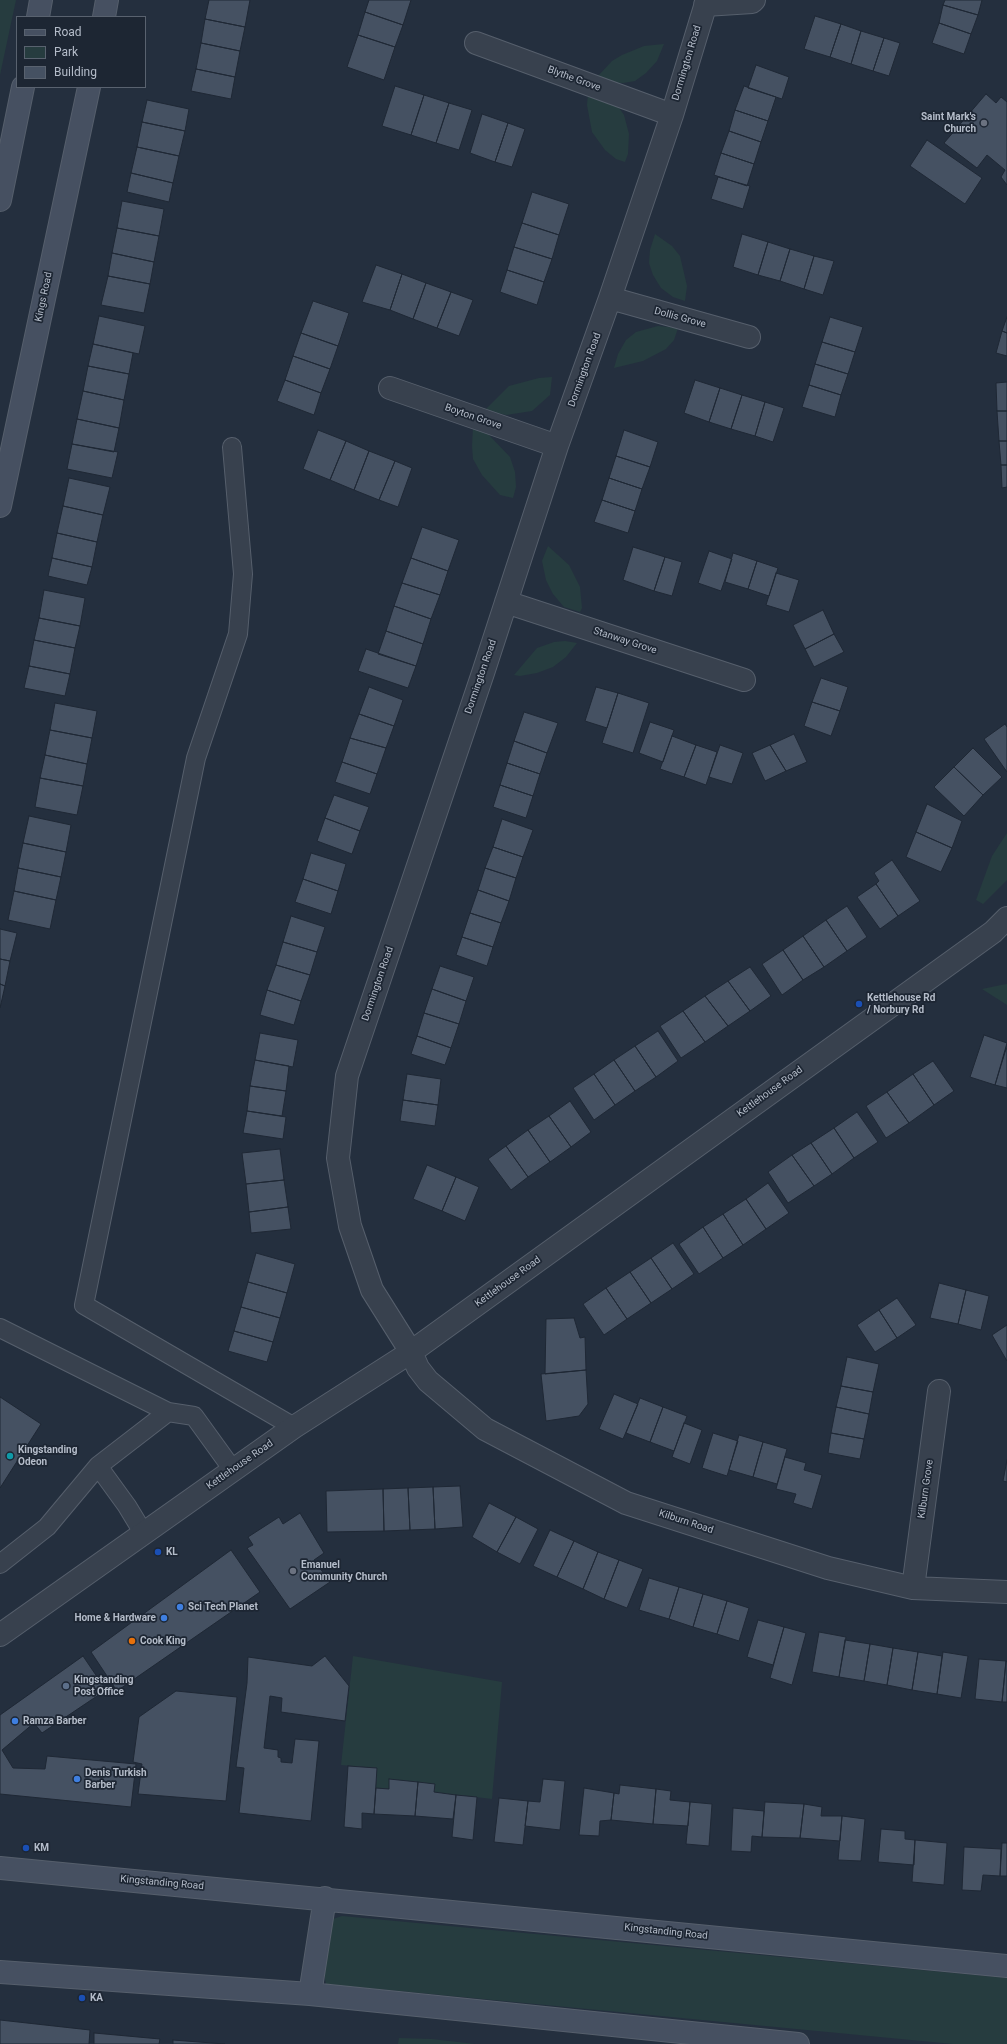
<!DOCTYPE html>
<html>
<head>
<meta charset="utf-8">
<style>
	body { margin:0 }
	#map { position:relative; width:1007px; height:2044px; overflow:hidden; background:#242f3e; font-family:Roboto,sans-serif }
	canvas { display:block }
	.legend { position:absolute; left:16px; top:16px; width:130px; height:72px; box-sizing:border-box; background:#1d2633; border:1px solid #59626f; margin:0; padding:5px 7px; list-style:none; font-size:12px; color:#b4bcc9 }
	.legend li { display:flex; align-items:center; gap:8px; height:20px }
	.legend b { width:20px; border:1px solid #59626f }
</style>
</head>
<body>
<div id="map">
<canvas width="1007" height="2044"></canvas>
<ul class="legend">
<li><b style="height:5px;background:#465061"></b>Road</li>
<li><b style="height:11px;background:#263c3f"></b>Park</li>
<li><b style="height:11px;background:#455162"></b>Building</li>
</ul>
</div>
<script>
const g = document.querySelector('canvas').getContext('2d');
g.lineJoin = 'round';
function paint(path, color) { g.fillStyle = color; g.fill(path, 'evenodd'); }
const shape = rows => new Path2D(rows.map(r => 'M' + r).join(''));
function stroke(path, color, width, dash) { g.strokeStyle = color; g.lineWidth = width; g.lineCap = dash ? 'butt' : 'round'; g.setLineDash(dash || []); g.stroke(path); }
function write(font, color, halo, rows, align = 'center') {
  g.font = font + ' Roboto,sans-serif'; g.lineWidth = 3.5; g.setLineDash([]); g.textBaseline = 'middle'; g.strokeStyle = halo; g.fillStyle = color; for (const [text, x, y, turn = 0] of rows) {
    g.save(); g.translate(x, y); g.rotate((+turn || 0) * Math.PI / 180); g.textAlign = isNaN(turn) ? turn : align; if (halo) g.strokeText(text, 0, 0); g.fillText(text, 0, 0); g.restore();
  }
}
paint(shape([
	[0,0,16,0,0,75],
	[664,44,657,61,646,73,635,81,623,83,609,82,598,76,612,61,622,55,644,46],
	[588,94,617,105,624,115,629,134,628,154,625,162,616,159,605,150,592,132,587,105],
	[655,234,672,246,680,256,687,286,685,301,673,297,661,288,653,275,649,263,650,250],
	[658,326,678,328,674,340,666,349,643,361,614,368,618,354,626,340,636,332],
	[552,377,550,395,532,411,506,415,485,410,509,386,539,378],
	[473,427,488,434,510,457,515,472,516,487,513,498,500,495,482,475,473,459,472,446],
	[548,546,569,565,580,587,582,608,580,612,564,607,553,594,546,580,542,561],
	[565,641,577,643,566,657,553,667,537,673,520,676,514,675,537,648,554,642],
	[1007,833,1007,880,983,904,976,900,992,856],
	[1007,984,1007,1005,982,989,1001,985],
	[353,1656,502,1682,492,1799,434,1792,435,1784,390,1779,389,1789,376,1788,377,1768,341,1765],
	[342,1916,1007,1978,1007,2044,953,2044,326,1984,324,1975,333,1919],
	[399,2038,432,2039,475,2044,398,2044]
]), '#263c3f');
const building = shape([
	[209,0,250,0,245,27,205,19,209,0],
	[369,0,411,0,403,25,365,12,369,0],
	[945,0,982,0,978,15,943,5,945,0],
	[943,5,978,15,971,34,939,23,943,5],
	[365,12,403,25,395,47,358,35,365,12],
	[815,16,841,24,830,57,804,49,815,16],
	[205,19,245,27,240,51,201,43,205,19],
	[939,23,971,34,964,54,932,43,939,23],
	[841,24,861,31,851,64,830,57,841,24],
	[861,31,884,38,873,71,851,64,861,31],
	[358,35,395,47,384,80,347,67,358,35],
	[884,38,900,43,889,76,873,71,884,38],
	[201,43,240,51,235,77,196,69,201,43],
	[756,65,789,77,782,99,748,88,756,65],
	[196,69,235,77,231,99,191,91,196,69],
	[395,86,424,95,411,135,382,126,395,86],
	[744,86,776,97,768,121,735,110,744,86],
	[986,94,996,103,1001,97,1007,102,1007,185,1001,177,1005,170,987,155,977,168,944,143,986,94],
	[424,95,449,103,436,143,411,135,424,95],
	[147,100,189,109,185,131,142,122,147,100],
	[449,103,472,110,459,150,436,143,449,103],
	[735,110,768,121,761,142,729,131,735,110],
	[482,114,508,123,495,162,470,153,482,114],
	[142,122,185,131,179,156,137,147,142,122],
	[508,123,525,129,512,167,495,162,508,123],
	[729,131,761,142,754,164,721,153,729,131],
	[927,140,982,178,965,204,910,166,927,140],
	[137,147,179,156,173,183,131,173,137,147],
	[721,153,754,164,747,186,714,175,721,153],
	[131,173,173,183,169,202,127,192,131,173],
	[718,177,750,186,743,209,711,199,718,177],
	[532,192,569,204,559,235,522,223,532,192],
	[122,201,164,209,159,236,117,228,122,201],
	[522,223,559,235,552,259,514,247,522,223],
	[117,228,159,236,154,262,112,253,117,228],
	[742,234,768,242,758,275,733,267,742,234],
	[768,242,790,249,780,281,758,275,768,242],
	[514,247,552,259,544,282,507,270,514,247],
	[790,249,814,256,804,289,780,281,790,249],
	[112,253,154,262,150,284,108,276,112,253],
	[814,256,834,261,823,295,804,289,814,256],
	[376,265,402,274,390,310,362,302,376,265],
	[507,270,544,282,537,305,500,292,507,270],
	[402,274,426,283,413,319,390,310,402,274],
	[108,276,150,284,144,313,101,305,108,276],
	[426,283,451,292,437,328,413,319,426,283],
	[451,292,473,300,459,336,437,328,451,292],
	[313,301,349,313,338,346,301,333,313,301],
	[99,316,145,326,139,354,93,344,99,316],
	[830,317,863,327,855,352,822,342,830,317],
	[1007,317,1007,333,1002,331,1007,317],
	[1002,331,1007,333,1007,356,996,353,1002,331],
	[301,333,338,346,330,369,293,356,301,333],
	[822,342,855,352,848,374,815,364,822,342],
	[93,344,133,353,129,374,88,366,93,344],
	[293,356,330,369,321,393,285,380,293,356],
	[815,364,848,374,841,395,809,385,815,364],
	[88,366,129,374,124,400,83,391,88,366],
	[285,380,321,393,314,415,277,401,285,380],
	[695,380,720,388,709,422,684,413,695,380],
	[1007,382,1007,411,997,411,996,383,1007,382],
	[809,385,841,395,835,417,802,407,809,385],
	[720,388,742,395,731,429,709,422,720,388],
	[83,391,124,400,119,428,77,419,83,391],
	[742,395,765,402,755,436,731,429,742,395],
	[765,402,784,408,773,442,755,436,765,402],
	[997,411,1007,411,1007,441,999,441,997,411],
	[77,419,119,428,114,452,72,444,77,419],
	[318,430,346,441,330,480,303,469,318,430],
	[624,430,658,442,650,467,616,456,624,430],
	[346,441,369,451,354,490,330,480,346,441],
	[999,441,1007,441,1007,465,1001,465,999,441],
	[72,444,118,452,112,478,67,469,72,444],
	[369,451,395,461,379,500,354,490,369,451],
	[616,456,650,467,642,489,609,478,616,456],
	[395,461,412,468,398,507,379,500,395,461],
	[1001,465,1007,465,1007,487,1002,488,1001,465],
	[69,478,110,487,103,515,63,506,69,478],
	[609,478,642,489,635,511,602,500,609,478],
	[602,500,635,511,628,533,594,522,602,500],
	[63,506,103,515,97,542,57,533,63,506],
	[422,527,459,540,448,571,411,558,422,527],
	[57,533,97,542,92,567,52,558,57,533],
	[633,547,665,557,654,591,623,580,633,547],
	[709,551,732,559,721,591,698,583,709,551],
	[733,553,757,561,748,589,725,582,733,553],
	[665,557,682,562,672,596,654,591,665,557],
	[52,558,92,567,87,585,48,576,52,558],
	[411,558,448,571,440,595,402,583,411,558],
	[757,561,778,568,769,596,748,589,757,561],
	[776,573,799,580,789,612,766,605,776,573],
	[402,583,440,595,431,619,394,606,402,583],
	[44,590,85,598,80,626,39,618,44,590],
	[394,606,431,619,423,644,386,631,394,606],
	[823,610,834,634,805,649,793,625,823,610],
	[39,618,80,626,75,648,34,640,39,618],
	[386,631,423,644,416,666,378,654,386,631],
	[834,634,844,652,814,667,805,649,834,634],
	[34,640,75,648,70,674,29,666,34,640],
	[366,649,416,666,408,688,358,671,366,649],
	[29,666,70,674,65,696,24,688,29,666],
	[821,678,848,687,840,711,812,702,821,678],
	[369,687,403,700,394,726,359,714,369,687],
	[596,687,618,693,607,728,585,721,596,687],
	[618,693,649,703,633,753,602,743,618,693],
	[812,702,840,711,831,736,804,726,812,702],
	[55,703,97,711,92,738,50,730,55,703],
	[524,712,558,723,547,753,514,741,524,712],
	[359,714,394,726,386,748,350,738,359,714],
	[650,722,674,730,663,762,639,753,650,722],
	[1005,724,1007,727,1007,772,984,739,1005,724],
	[50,730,92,738,87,764,45,755,50,730],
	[794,734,807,762,786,771,770,745,794,734],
	[672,736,696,745,684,777,660,769,672,736],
	[350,738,386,748,377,774,342,762,350,738],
	[514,741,547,753,540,774,507,763,514,741],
	[696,745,717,752,706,785,684,777,696,745],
	[720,745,743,753,732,784,709,777,720,745],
	[770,745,786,771,765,781,752,753,770,745],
	[973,748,1002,777,983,795,954,767,973,748],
	[45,755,87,764,83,786,40,778,45,755],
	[342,762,377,774,370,794,335,782,342,762],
	[507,763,540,774,533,796,500,785,507,763],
	[954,767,983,795,964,816,934,787,954,767],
	[40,778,83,786,77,815,35,807,40,778],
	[500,785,533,796,526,818,493,807,500,785],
	[334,795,369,807,360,831,325,818,334,795],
	[927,804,962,821,952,848,916,832,927,804],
	[29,816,71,825,66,852,23,843,29,816],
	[325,818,360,831,352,854,317,841,325,818],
	[502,819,533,830,523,857,493,847,502,819],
	[916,832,952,848,941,872,906,857,916,832],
	[23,843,66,852,61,877,18,868,23,843],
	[493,847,523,857,516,878,485,868,493,847],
	[311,853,346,864,338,891,303,879,311,853],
	[892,860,920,901,898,916,876,884,879,881,874,873,892,860],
	[18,868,61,877,56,900,14,891,18,868],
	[485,868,516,878,509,901,478,890,485,868],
	[303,879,338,891,331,914,295,902,303,879],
	[876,884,898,916,880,929,857,897,876,884],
	[478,890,509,901,501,923,470,913,478,890],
	[14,891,56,900,50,929,8,920,14,891],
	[847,906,867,937,847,951,826,920,847,906],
	[470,913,501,923,493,947,462,937,470,913],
	[291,916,325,927,317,952,283,942,291,916],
	[826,920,847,951,824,967,803,936,826,920],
	[0,929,17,933,10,961,0,959,0,929],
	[803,936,824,967,803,980,783,950,803,936],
	[462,937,493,947,487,966,456,955,462,937],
	[283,942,317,952,310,975,276,965,283,942],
	[783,950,803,980,782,995,762,964,783,950],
	[0,959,10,961,5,986,0,984,0,959],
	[276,965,310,975,301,1001,267,990,276,965],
	[440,966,474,977,466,1001,432,989,440,966],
	[750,967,771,996,750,1011,728,981,750,967],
	[728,981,750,1011,728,1026,705,996,728,981],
	[0,984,5,986,0,1008,0,984],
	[432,989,466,1001,459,1024,424,1013,432,989],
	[267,990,301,1001,294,1025,260,1015,267,990],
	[705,996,728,1026,705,1042,683,1011,705,996],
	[683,1011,705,1042,681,1058,660,1026,683,1011],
	[424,1013,459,1024,451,1048,417,1036,424,1013],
	[658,1031,678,1061,656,1077,635,1046,658,1031],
	[260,1033,298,1040,293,1067,255,1060,260,1033],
	[984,1035,1007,1043,995,1085,970,1077,984,1035],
	[417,1036,451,1048,445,1065,411,1054,417,1036],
	[635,1046,656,1077,635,1091,614,1060,635,1046],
	[1006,1049,1007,1049,1007,1088,995,1085,1006,1049],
	[255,1060,289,1066,286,1091,250,1086,255,1060],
	[614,1060,635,1091,615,1105,594,1074,614,1060],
	[933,1061,954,1091,934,1105,913,1074,933,1061],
	[407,1074,441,1079,438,1105,403,1100,407,1074],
	[594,1074,615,1105,594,1120,573,1088,594,1074],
	[913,1074,934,1105,909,1123,887,1092,913,1074],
	[250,1086,286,1091,282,1116,247,1111,250,1086],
	[887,1092,909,1123,886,1138,866,1106,887,1092],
	[403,1100,438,1105,435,1126,400,1121,403,1100],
	[570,1101,591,1132,571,1147,549,1116,570,1101],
	[247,1111,286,1117,283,1139,243,1133,247,1111],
	[857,1112,878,1142,854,1158,834,1128,857,1112],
	[549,1116,571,1147,550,1162,528,1130,549,1116],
	[834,1128,854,1158,832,1174,811,1143,834,1128],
	[528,1130,550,1162,528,1177,506,1146,528,1130],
	[811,1143,832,1174,814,1186,792,1155,811,1143],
	[506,1146,528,1177,511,1190,488,1159,506,1146],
	[280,1149,284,1180,246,1184,242,1153,280,1149],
	[792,1155,814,1186,788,1203,768,1172,792,1155],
	[427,1165,456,1177,442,1211,413,1199,427,1165],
	[456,1177,479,1187,465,1221,442,1211,456,1177],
	[284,1180,288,1207,249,1212,246,1184,284,1180],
	[768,1183,789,1213,766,1229,746,1199,768,1183],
	[746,1199,766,1229,743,1245,723,1214,746,1199],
	[288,1207,291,1229,251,1233,249,1212,288,1207],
	[723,1214,743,1245,723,1258,703,1227,723,1214],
	[703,1227,723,1258,699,1274,679,1244,703,1227],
	[673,1243,694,1274,672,1289,651,1258,673,1243],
	[256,1253,295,1264,287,1293,248,1282,256,1253],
	[651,1258,672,1289,651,1303,630,1272,651,1258],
	[630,1272,651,1303,627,1319,606,1288,630,1272],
	[248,1282,287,1293,280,1318,241,1307,248,1282],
	[939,1283,966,1290,958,1324,930,1318,939,1283],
	[606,1288,627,1319,604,1335,583,1304,606,1288],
	[966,1290,989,1296,981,1330,958,1324,966,1290],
	[897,1298,916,1325,897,1338,879,1310,897,1298],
	[241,1307,280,1318,273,1342,234,1331,241,1307],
	[879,1310,897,1338,875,1352,857,1325,879,1310],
	[574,1318,580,1338,585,1337,586,1370,545,1374,546,1319,574,1318],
	[1007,1325,1007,1361,992,1335,1007,1325],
	[234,1331,273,1342,267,1362,228,1351,234,1331],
	[847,1357,879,1364,873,1392,841,1386,847,1357],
	[586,1370,588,1404,579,1416,546,1421,541,1374,586,1370],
	[841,1386,873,1392,869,1414,836,1407,841,1386],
	[614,1394,638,1404,623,1439,599,1429,614,1394],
	[0,1397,41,1424,0,1488,0,1397],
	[640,1398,663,1407,650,1442,626,1433,640,1398],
	[663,1407,687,1416,674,1451,650,1442,663,1407],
	[836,1407,869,1414,864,1439,831,1433,836,1407],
	[684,1423,702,1430,690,1464,672,1457,684,1423],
	[713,1433,738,1441,727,1476,702,1468,713,1433],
	[831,1433,864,1439,860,1459,828,1453,831,1433],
	[739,1435,763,1442,753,1477,729,1470,739,1435],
	[763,1442,787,1449,777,1484,753,1477,763,1442],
	[785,1457,806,1463,804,1470,822,1475,812,1509,793,1503,796,1494,776,1489,785,1457],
	[1007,1460,1007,1482,1003,1481,1007,1460],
	[460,1486,463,1527,435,1529,433,1487,460,1486],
	[433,1487,435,1529,410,1530,408,1488,433,1487],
	[408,1488,410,1530,384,1531,383,1489,408,1488],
	[383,1489,384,1531,327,1532,326,1491,383,1489],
	[489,1503,516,1517,497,1552,472,1537,489,1503],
	[300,1513,324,1553,314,1560,330,1582,290,1609,247,1548,253,1545,248,1537,279,1517,283,1524,300,1513],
	[516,1517,538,1529,520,1564,497,1552,516,1517],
	[550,1530,574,1541,557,1577,533,1566,550,1530],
	[574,1541,598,1552,583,1589,557,1577,574,1541],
	[231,1550,260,1592,117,1691,91,1652,231,1550],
	[598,1552,619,1560,604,1599,583,1589,598,1552],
	[619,1560,643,1569,627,1608,604,1599,619,1560],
	[649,1578,679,1587,669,1619,639,1610,649,1578],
	[679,1587,703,1594,693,1627,669,1619,679,1587],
	[703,1594,727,1601,717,1634,693,1627,703,1594],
	[727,1601,749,1608,739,1641,717,1634,727,1601],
	[758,1620,784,1627,773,1665,747,1657,758,1620],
	[784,1627,806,1633,792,1685,770,1678,784,1627],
	[819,1632,846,1637,839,1677,812,1672,819,1632],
	[845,1640,870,1644,864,1681,839,1677,845,1640],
	[870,1644,893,1648,887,1685,864,1681,870,1644],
	[893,1648,918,1652,912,1690,887,1685,893,1648],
	[918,1652,942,1656,937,1694,912,1690,918,1652],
	[943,1652,968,1656,961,1698,937,1694,943,1652],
	[83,1656,106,1690,42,1733,34,1723,2,1750,13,1768,45,1769,47,1756,136,1764,131,1807,0,1794,0,1715,83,1656],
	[325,1656,349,1686,345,1721,281,1712,282,1698,270,1696,264,1748,278,1750,278,1757,281,1758,281,1762,292,1763,295,1739,319,1741,311,1821,239,1813,244,1768,236,1767,247,1683,248,1657,312,1666,325,1656],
	[979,1659,1006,1661,1002,1702,975,1699,979,1659],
	[1006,1661,1007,1662,1007,1702,1002,1702,1006,1661],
	[176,1691,237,1697,226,1801,138,1794,142,1764,133,1762,139,1717,176,1691],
	[348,1766,377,1768,374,1814,362,1813,362,1829,344,1827,348,1766],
	[389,1779,418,1782,415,1816,374,1814,376,1788,389,1789,389,1779],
	[543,1779,565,1781,560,1830,525,1826,528,1801,540,1802,543,1779],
	[418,1782,435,1784,434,1792,456,1795,453,1819,415,1816,418,1782],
	[620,1785,656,1789,653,1824,611,1820,614,1793,619,1794,620,1785],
	[584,1788,614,1793,611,1820,600,1821,599,1836,579,1835,584,1788],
	[656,1789,671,1791,670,1800,690,1802,688,1826,653,1824,656,1789],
	[456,1795,477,1797,473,1840,452,1837,456,1795],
	[499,1798,528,1801,523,1845,494,1842,499,1798],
	[690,1802,712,1804,709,1846,686,1844,690,1802],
	[765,1802,804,1804,800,1838,762,1837,765,1802],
	[804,1804,822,1807,821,1816,842,1816,840,1841,800,1838,804,1804],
	[733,1808,764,1811,762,1837,752,1836,751,1852,731,1851,733,1808],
	[842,1816,865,1819,861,1861,838,1860,842,1816],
	[881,1829,905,1831,905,1839,915,1840,914,1865,878,1862,881,1829],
	[915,1840,947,1843,944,1885,912,1882,915,1840],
	[1002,1843,1007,1843,1007,1876,1000,1876,1002,1843],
	[964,1847,1001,1849,1000,1876,983,1875,981,1891,962,1890,964,1847],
	[0,2020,90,2030,89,2044,0,2044,0,2020],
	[94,2033,160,2039,159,2044,94,2044,94,2033],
	[173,2040,225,2044,173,2044,173,2040]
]);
paint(building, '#455162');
stroke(building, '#1f2835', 1);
const service = shape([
	[232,447,243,574,238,634,196,758,84,1305,294,1427],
	[0,1328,168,1412,98,1466,47,1527,0,1564],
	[168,1412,194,1416,233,1470],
	[98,1466,127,1506,144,1534]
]);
const minor = shape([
	[707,0,672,115,610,298,557,446,483,673,347,1076,338,1158,350,1226,372,1290,411,1352,418,1368,428,1381,485,1429,626,1503,828,1568,913,1588,1007,1592],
	[705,5,752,2,754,0],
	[476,43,672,115],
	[610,298,749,337],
	[390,388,557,446],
	[506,602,744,680],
	[913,1588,939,1391],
	[0,1635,294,1427,411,1352,993,932,1007,918]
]);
const secondary = shape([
	[38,17,41,0],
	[104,17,107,0],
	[0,200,23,87],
	[0,506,89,87],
	[0,1868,1007,1966],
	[0,1972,310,1994,798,2044],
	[310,1994,325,1898]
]);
stroke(service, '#565f6c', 20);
stroke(minor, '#565f6c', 24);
stroke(secondary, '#565f6c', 24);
stroke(service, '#38414e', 18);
stroke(minor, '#38414e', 22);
stroke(secondary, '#465061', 22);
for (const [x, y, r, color] of [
	[984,123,4,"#6b7280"],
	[859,1004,4,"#1a4fb4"],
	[10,1456,4,"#0f9aa8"],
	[158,1552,4,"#1a4fb4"],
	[293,1571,4,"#6b7280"],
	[180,1607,4,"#3f7fe0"],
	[164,1618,4,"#3f7fe0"],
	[132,1641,4,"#e8710a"],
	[66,1686,4,"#5c6f8a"],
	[15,1721,4,"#3f7fe0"],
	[77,1779,4,"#3f7fe0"],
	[26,1848,4,"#1a4fb4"],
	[82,1998,4,"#1a4fb4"]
]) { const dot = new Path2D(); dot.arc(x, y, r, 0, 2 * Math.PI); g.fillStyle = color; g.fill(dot); stroke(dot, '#1d2633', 1.5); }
write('10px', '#b4bcc9', '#1d2633', [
	["Dormington Road",687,63,-73],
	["Blythe Grove",574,79,20],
	["Kings Road",44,297,-78],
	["Dollis Grove",680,318,15],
	["Dormington Road",585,370,-70],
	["Boyton Grove",473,417,19],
	["Stanway Grove",625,641,18],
	["Dormington Road",481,677,-71],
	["Dormington Road",378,984,-71],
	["Kettlehouse Road",770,1092,-36],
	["Kettlehouse Road",508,1282,-36],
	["Kettlehouse Road",240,1465,-35],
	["Kilburn Grove",926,1489,-82],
	["Kilburn Road",686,1522,18],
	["Kingstanding Road",162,1883,5],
	["Kingstanding Road",666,1932,6]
]);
write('bold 10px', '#b4bcc9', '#1d2633', [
	["Saint Mark's",976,117,"right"],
	["Church",976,129,"right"],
	["Kettlehouse Rd",867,998],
	["/ Norbury Rd",867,1010],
	["Kingstanding",18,1450],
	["Odeon",18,1462],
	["KL",166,1552],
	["Emanuel",301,1565],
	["Community Church",301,1577],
	["Sci Tech Planet",188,1607],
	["Home & Hardware",156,1618,"right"],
	["Cook King",140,1641],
	["Kingstanding",74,1680],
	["Post Office",74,1692],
	["Ramza Barber",23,1721],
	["Denis Turkish",85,1773],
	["Barber",85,1785],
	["KM",34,1848],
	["KA",90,1998]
], 'left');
</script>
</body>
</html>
